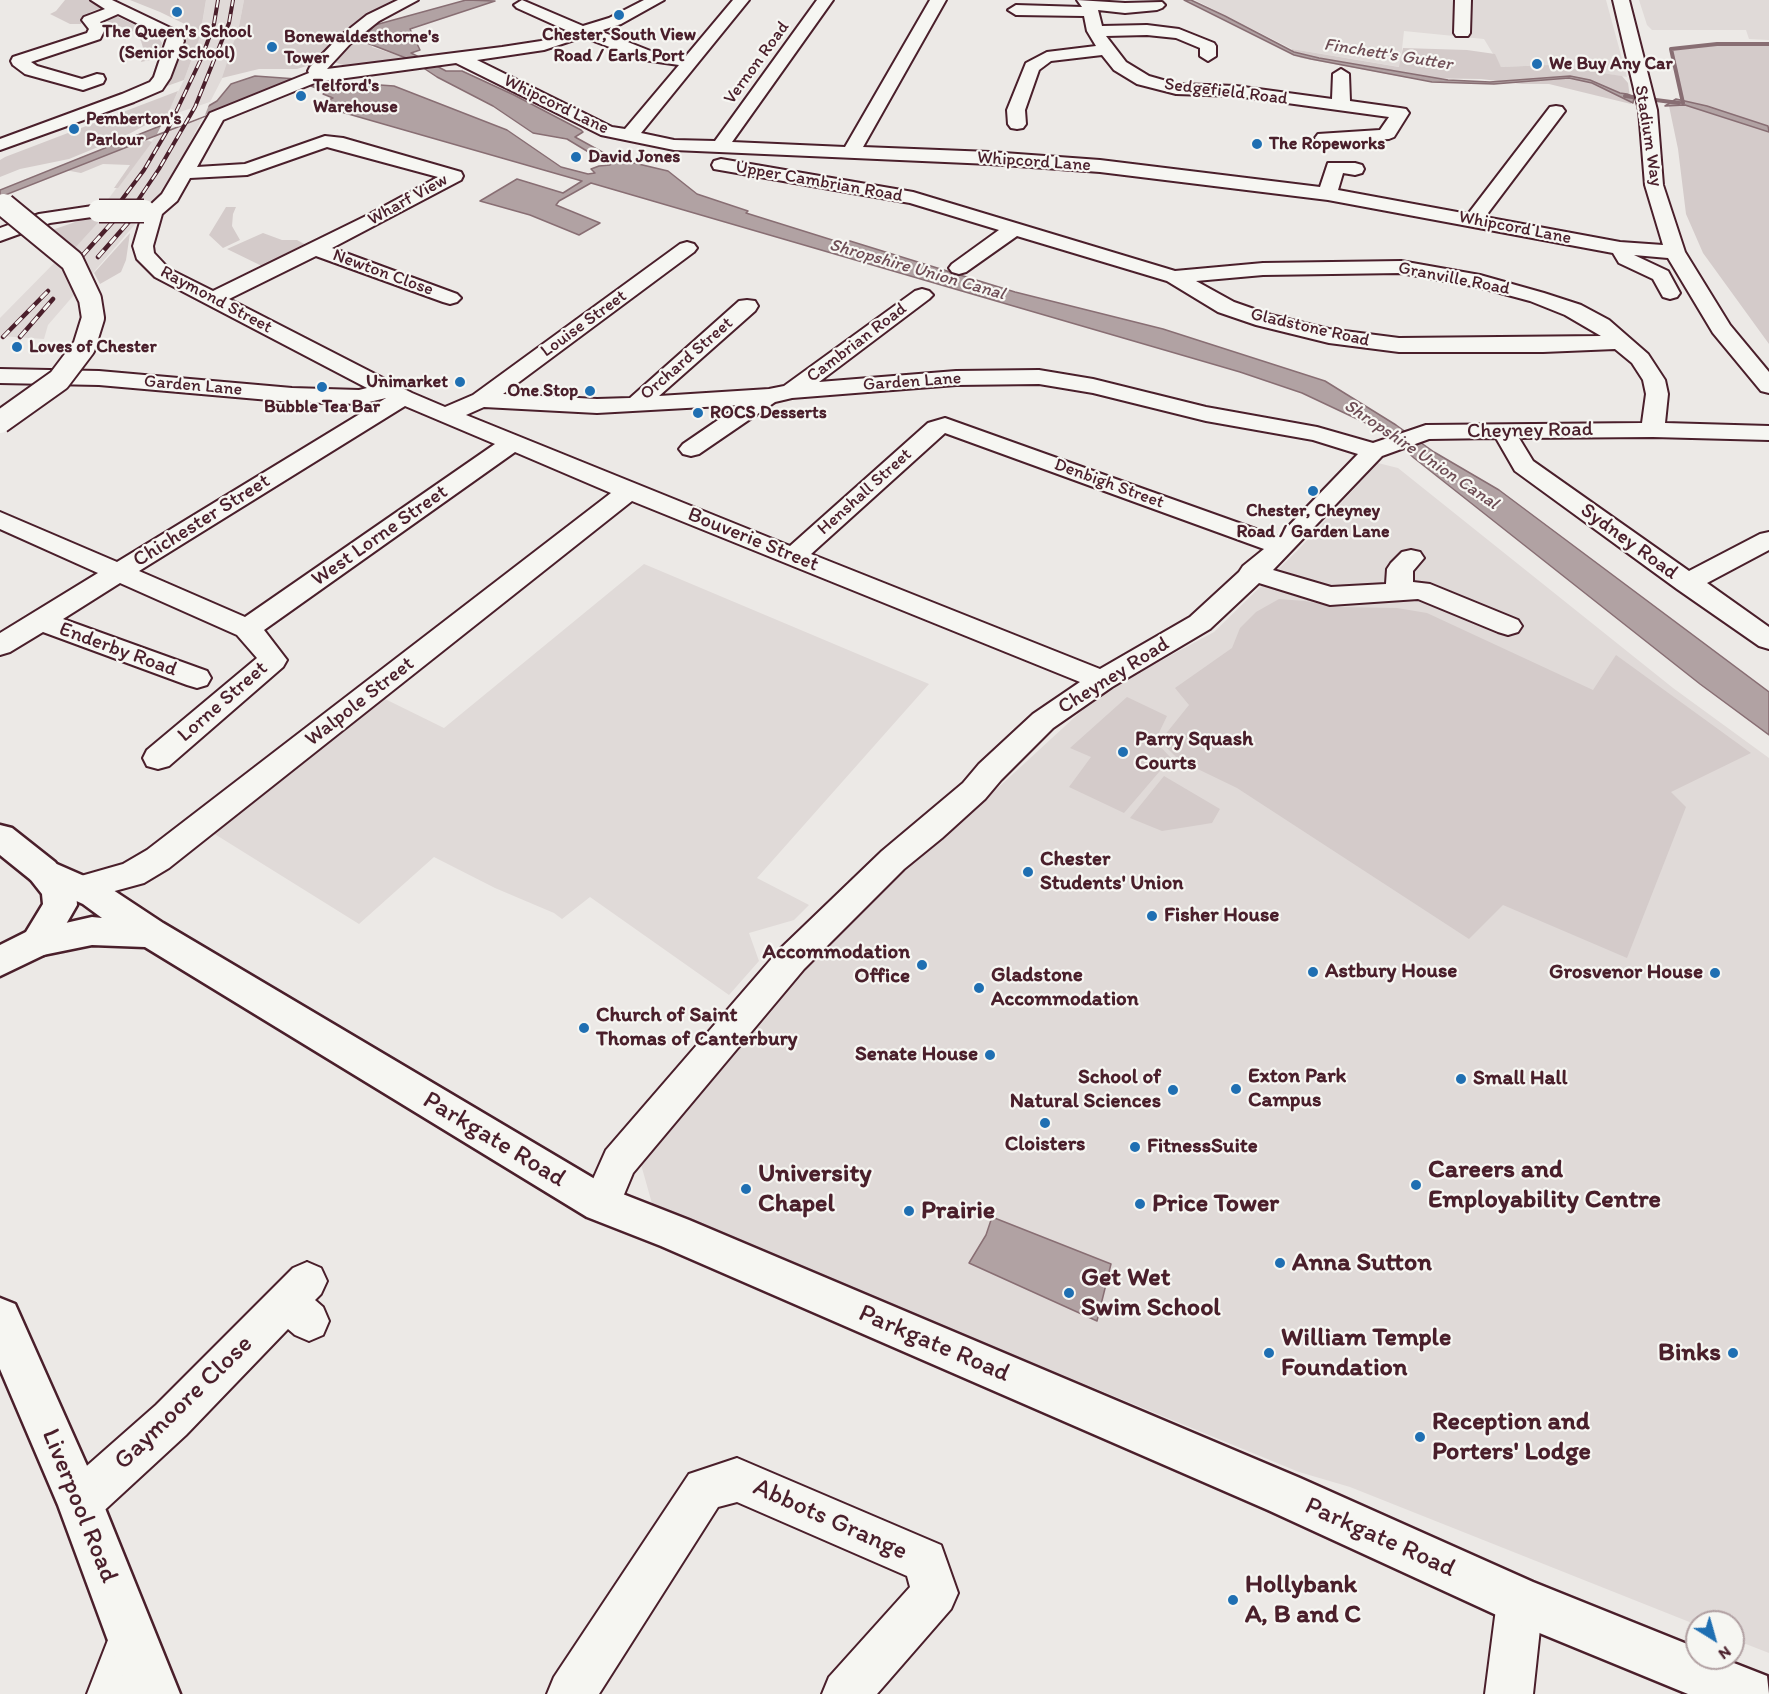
<!DOCTYPE html>
<html>
<head>
<meta charset="utf-8">
<style>
	body { margin:0 }
	#map { position:relative; width:1769px; height:1694px; overflow:hidden; background:#ece9e6; font-family:Itim,sans-serif }
	canvas { display:block }
	.north { position:absolute; left:1685px; top:1610px; width:60px; height:60px; box-sizing:border-box; background:#f6f6f2; border:2px solid #b1a0a2; border-radius:50%; rotate:143deg; font-size:16px; font-weight:700; line-height:24px; text-align:center; color:#4a1f2b }
	.north::after { content:''; display:block; margin:auto; width:21px; height:27px; background:#1f6fb2; clip-path:polygon(50% 0,100% 100%,50% 72%,0 100%) }
</style>
</head>
<body>
<div id="map">
<canvas width="1769" height="1694"></canvas>
<div class="north">N</div>
</div>
<script>
const g = document.querySelector('canvas').getContext('2d');
g.lineJoin = 'round';
function paint(path, color) { g.fillStyle = color; g.fill(path, 'evenodd'); }
const shape = rows => new Path2D(rows.map(r => 'M' + r).join(''));
function stroke(path, color, width, dash) { g.strokeStyle = color; g.lineWidth = width; g.lineCap = dash ? 'butt' : 'round'; g.setLineDash(dash || []); g.stroke(path); }
function write(font, color, halo, rows, align = 'center') {
  g.font = font + ' Itim,sans-serif'; g.lineWidth = 4.5; g.setLineDash([]); g.textBaseline = 'middle'; g.strokeStyle = halo; g.fillStyle = color; for (const [text, x, y, turn = 0] of rows) {
    g.save(); g.translate(x, y); g.rotate((+turn || 0) * Math.PI / 180); g.textAlign = isNaN(turn) ? turn : align; if (halo) g.strokeText(text, 0, 0); g.fillText(text, 0, 0); g.restore();
  }
}
paint(shape([
	[206,0,244,0,239,26,225,73,210,102,165,117,184,80,200,37],
	[1195,0,1606,0,1627,77,1549,65,1501,67,1484,39,1404,31,1400,67,1292,49],
	[1639,0,1769,0,1769,40,1749,39,1746,30,1652,30,1647,25],
	[203,117,182,158,155,200,150,204,103,206,157,134],
	[94,217,137,221,137,222,48,325,44,339,0,336,0,318,62,255],
	[1378,463,1398,468,1673,688,1769,758,1769,1653,1733,1639,1733,1622,1697,1622,1697,1625,1350,1487,1299,1472,653,1207,640,1161,767,1017,826,944,905,864,965,818,1101,693,1214,632,1297,551],
	[644,564,929,684,757,878,809,905,794,920,749,933,759,961,729,995,590,897,562,919,554,913,495,888,434,857,359,924,213,833,385,699,444,728]
]), '#e0dad8');
paint(shape([
	[65,0,95,0,107,6,90,12,81,24,70,24,50,14,56,11],
	[130,0,206,0,201,30,195,29,160,12],
	[244,0,404,0,361,25,313,64,297,69,259,69,222,78,239,26],
	[116,16,157,35,162,43,159,58,141,62,144,51,141,41,132,31,106,21],
	[374,24,369,32,372,47,406,58,346,66,334,62],
	[187,32,200,37,184,80,167,86],
	[1752,43,1769,44,1769,344,1703,253,1686,214,1678,149,1669,106,1683,103,1671,49],
	[1403,48,1467,50,1495,54,1501,67,1549,65,1622,76,1628,83,1631,104,1549,84,1522,84,1481,79,1408,78,1301,58,1291,54,1292,49,1399,67],
	[178,91,168,113,127,135,69,159,20,169,0,177,0,160,5,157],
	[144,139,152,142,118,188,114,188,130,165,103,164,81,173,65,170],
	[226,207,236,207,233,214,232,226,240,240,223,248,209,235],
	[104,216,73,250,52,230,84,219],
	[130,233,126,260,121,272,100,284,94,273],
	[263,233,282,240,297,240,306,245,305,248,266,268,227,249],
	[1279,599,1305,601,1337,607,1397,608,1427,613,1593,690,1616,655,1751,753,1671,792,1686,807,1627,958,1503,905,1469,939,1237,788,1179,760,1160,741,1189,705,1175,688,1232,648,1240,628,1256,612],
	[1127,697,1167,716,1155,741,1171,758,1124,813,1069,787,1091,757,1070,748],
	[1164,776,1220,809,1212,823,1162,831,1130,818]
]), '#d4cbca');
const water = shape([
	[466,0,495,1,410,29,420,50,411,53,419,57,406,58,367,43,369,32,375,25,466,0],
	[1184,0,1191,0,1225,16,1294,52,1319,58,1448,80,1490,82,1570,76,1590,80,1620,93,1627,94,1634,97,1633,103,1592,83,1569,78,1494,84,1432,82,1311,59,1294,55,1184,0],
	[431,63,446,71,462,71,514,95,581,130,583,132,575,137,613,158,668,171,697,194,748,211,746,213,845,244,850,241,1015,292,1163,329,1325,381,1396,425,1434,452,1499,490,1769,692,1769,735,1700,684,1414,458,1390,436,1370,425,1302,393,1240,372,591,183,559,201,556,205,600,223,579,235,530,215,480,201,517,179,563,193,582,181,317,105,333,98,323,94,326,92,306,84,282,86,0,197,0,190,205,108,217,101,231,84,255,76,394,86,507,130,561,167,588,174,595,173,591,169,599,166,610,165,567,139,533,133,493,106,437,77,419,65,431,63],
	[1676,99,1707,106,1768,126,1769,132,1685,105,1665,106,1676,99],
	[992,1217,1111,1264,1097,1321,969,1263,986,1235,992,1217]
]);
paint(water, '#b1a2a3');
stroke(water, '#886e73', 1.5);
paint(shape([
	[279,86,282,86,157,134,163,122,210,102,205,115]
]), '#ece9e6');
stroke(shape([
	[1625,96,1679,103],
	[1683,103,1671,49,1717,44,1769,44]
]), '#886e73', 4);
const minor = shape([
	[91,0,112,0,181,33,184,41,170,78,162,90,134,102,0,150,0,139,122,94,150,82,154,77,167,38,118,14,100,22,105,29,100,39,31,62,37,66,82,79,97,74,103,75,105,79,103,83,83,90,25,74,13,65,11,61,13,57,87,33,89,29,82,20,84,17,105,9,91,0],
	[398,0,418,0,379,21,350,44,327,69,502,47,541,41,568,31,517,8,514,5,522,0,583,26,609,18,644,0,664,0,621,24,600,31,653,52,686,56,733,0,749,0,641,133,674,140,715,141,817,0,833,0,732,142,845,147,930,0,946,0,863,147,990,152,1100,160,1320,187,1328,163,1355,163,1362,165,1364,169,1362,173,1355,175,1343,173,1338,190,1468,214,1550,107,1556,106,1562,107,1565,111,1485,217,1620,242,1663,245,1645,185,1639,110,1613,0,1629,0,1657,110,1663,185,1685,252,1730,325,1769,372,1769,393,1761,391,1713,333,1668,258,1634,255,1668,271,1680,293,1677,297,1670,299,1663,297,1653,279,1619,263,1613,253,1328,200,1100,172,990,164,674,150,601,135,456,63,317,82,223,120,197,167,245,164,325,136,343,138,461,172,463,176,461,180,332,248,457,294,461,298,457,302,450,304,443,302,316,256,229,299,412,393,445,407,473,395,680,244,687,242,694,244,697,248,694,252,503,394,597,399,630,398,739,301,747,300,755,301,758,306,755,311,659,396,769,389,784,386,915,291,922,289,929,291,933,295,929,299,819,382,956,371,1039,370,1093,379,1206,407,1317,427,1373,443,1426,425,1642,423,1646,394,1643,380,1632,363,1615,349,1543,352,1399,352,1329,343,1256,325,1218,312,1167,281,1017,236,966,272,959,274,952,272,949,268,952,264,999,230,910,203,714,169,712,165,714,161,721,159,913,192,1175,271,1263,263,1401,261,1480,275,1544,293,1581,305,1609,320,1648,354,1665,380,1668,394,1665,423,1769,426,1769,440,1653,437,1519,438,1533,461,1689,571,1760,534,1769,532,1769,550,1707,583,1769,627,1769,649,1759,646,1677,589,1515,471,1496,438,1429,439,1382,456,1273,570,1331,587,1386,584,1387,569,1391,563,1402,552,1411,550,1420,552,1424,558,1413,571,1413,582,1430,584,1518,620,1522,626,1518,632,1508,635,1498,632,1418,599,1330,605,1259,583,1210,629,1112,687,1053,728,1001,780,985,799,942,838,904,869,804,969,633,1173,615,1216,601,1222,587,1216,582,1204,606,1150,780,949,882,851,963,783,979,764,1033,714,1080,682,632,501,169,868,144,883,78,901,67,898,62,889,67,880,123,864,147,850,611,493,515,452,264,630,287,660,283,667,169,766,158,769,147,766,143,758,147,750,257,658,237,635,120,583,63,619,207,671,211,678,207,685,197,688,187,685,43,632,10,652,0,655,0,633,98,573,0,529,0,512,117,562,386,398,361,404,292,402,99,385,0,383,0,369,99,371,292,388,359,390,367,388,155,277,137,259,133,246,143,212,162,194,210,113,309,73,308,71,310,67,338,38,367,15,398,0],
	[583,37,644,60,679,65,625,129,612,127,477,60,544,50,583,37],
	[327,147,438,177,368,215,213,291,169,269,154,253,153,246,162,214,177,201,190,178,247,175,327,147],
	[1401,273,1478,287,1530,301,1565,315,1601,336,1399,338,1329,329,1271,315,1234,302,1196,281,1263,275,1401,273],
	[1039,384,1093,393,1206,421,1313,440,1358,454,1278,537,945,418,928,423,790,546,466,415,484,407,597,413,740,405,683,444,679,449,683,454,691,456,699,454,775,402,792,398,956,385,1039,384],
	[405,406,495,444,245,617,139,571,405,406],
	[945,433,1264,549,1243,566,1239,572,1190,617,1100,669,811,554,945,433],
	[1077,0,1125,3,1162,2,1165,5,1162,8,1157,10,1125,13,1098,10,1102,26,1147,25,1179,29,1214,43,1216,46,1216,56,1208,61,1200,56,1200,48,1176,38,1147,35,1106,36,1126,62,1149,76,1177,84,1236,86,1332,99,1333,74,1341,69,1349,74,1350,101,1400,108,1406,109,1409,113,1394,137,1389,139,1324,143,1318,142,1315,138,1318,134,1380,130,1389,117,1236,96,1176,94,1137,84,1114,70,1102,55,1051,61,1039,70,1025,110,1026,124,1023,128,1017,129,1011,128,1008,124,1007,110,1026,63,1047,52,1096,46,1087,31,1084,16,1016,15,1008,10,1016,5,1082,7,1077,0],
	[1455,0,1471,0,1470,33,1468,36,1456,36,1454,33,1455,0],
	[99,205,106,207,109,211,106,215,50,223,0,241,0,228,39,214,99,205],
	[307,1262,321,1268,327,1281,321,1294,315,1300,323,1307,329,1321,323,1335,309,1341,295,1335,288,1329,186,1435,96,1518,80,1524,64,1518,58,1502,64,1486,156,1405,293,1268,307,1262],
	[737,1458,941,1545,958,1593,951,1609,877,1694,822,1694,829,1677,910,1587,907,1576,737,1502,718,1507,599,1694,547,1694,554,1677,689,1474,737,1458],
	[1520,1578,1536,1585,1543,1601,1533,1694,1485,1694,1497,1601,1504,1585,1520,1578],
	[131,1615,147,1622,154,1638,135,1694,87,1694,115,1622,131,1615]
]);
const major = shape([
	[43,858,107,886,163,923,615,1191,689,1220,1300,1478,1533,1582,1697,1648,1697,1658,1721,1658,1767,1676,1769,1694,1688,1694,1503,1618,1268,1510,661,1246,587,1217,145,947,92,945,38,956,26,952,21,942,26,932,92,917,102,918,83,904,31,880,26,871,31,862,43,858]
]);
const highway = shape([
	[0,825,12,828,55,862,76,890,77,905,50,952,0,976,0,945,26,932,43,904,42,894,31,880,0,855,0,825],
	[0,1298,15,1304,96,1486,180,1694,130,1694,107,1638,58,1505,0,1369,0,1298]
]);
stroke(minor, '#4a1f2b', 4);
stroke(major, '#4a1f2b', 5);
stroke(highway, '#4a1f2b', 5);
paint(minor, '#f6f6f2');
paint(major, '#f6f6f2');
paint(highway, '#f6f6f2');
const railFar1 = shape([
	[117,206,144,170,167,131,202,57,214,24,218,0],
	[134,206,159,169,195,107,229,23,233,0]
]);
const rail = shape([
	[82,256,118,216],
	[98,257,133,217],
	[3,337,48,291],
	[20,337,53,299]
]);
stroke(railFar1, '#4a1f2b', 4);
stroke(rail, '#4a1f2b', 4.5);
stroke(railFar1, '#f6f6f2', 2, [8]);
stroke(rail, '#f6f6f2', 3, [9]);
const minorBridge = shape([
	[99,211,144,211]
]);
const highwayBridge = shape([
	[0,422,59,380,84,347,93,318,90,299,72,261,4,205]
]);
stroke(minorBridge, '#4a1f2b', 25, []);
stroke(highwayBridge, '#4a1f2b', 26, []);
stroke(minorBridge, '#f6f6f2', 22);
stroke(highwayBridge, '#f6f6f2', 22);
for (const [x, y, r, color] of [
	[177,12,6,"#1f6fb2"],
	[619,15,6,"#1f6fb2"],
	[272,47,6,"#1f6fb2"],
	[1537,64,6,"#1f6fb2"],
	[301,96,6,"#1f6fb2"],
	[74,129,6,"#1f6fb2"],
	[1257,144,6,"#1f6fb2"],
	[576,157,6,"#1f6fb2"],
	[17,347,6,"#1f6fb2"],
	[460,382,6,"#1f6fb2"],
	[322,387,6,"#1f6fb2"],
	[590,391,6,"#1f6fb2"],
	[698,413,6,"#1f6fb2"],
	[1313,491,6,"#1f6fb2"],
	[1123,752,6,"#1f6fb2"],
	[1028,872,6,"#1f6fb2"],
	[1152,916,6,"#1f6fb2"],
	[922,965,6,"#1f6fb2"],
	[1313,972,6,"#1f6fb2"],
	[1715,973,6,"#1f6fb2"],
	[979,988,6,"#1f6fb2"],
	[584,1028,6,"#1f6fb2"],
	[990,1055,6,"#1f6fb2"],
	[1461,1079,6,"#1f6fb2"],
	[1236,1089,6,"#1f6fb2"],
	[1173,1090,6,"#1f6fb2"],
	[1045,1123,6,"#1f6fb2"],
	[1135,1147,6,"#1f6fb2"],
	[1416,1185,6,"#1f6fb2"],
	[746,1189,6,"#1f6fb2"],
	[1140,1204,6,"#1f6fb2"],
	[909,1211,6,"#1f6fb2"],
	[1280,1263,6,"#1f6fb2"],
	[1069,1293,6,"#1f6fb2"],
	[1269,1353,6,"#1f6fb2"],
	[1733,1353,6,"#1f6fb2"],
	[1420,1437,6,"#1f6fb2"],
	[1233,1600,6,"#1f6fb2"]
]) { const dot = new Path2D(); dot.arc(x, y, r, 0, 2 * Math.PI); g.fillStyle = color; g.fill(dot); stroke(dot, '#f6f6f2', 2); }
write('bold 18px', '#4a1f2b', '#f6f6f2', [
	["The Queen's School",177,32,"center"],
	["(Senior School)",177,53,"center"],
	["Chester, South View",619,35,"center"],
	["Road / Earls Port",619,56,"center"],
	["Bonewaldesthorne's",284,37],
	["Tower",284,58],
	["We Buy Any Car",1549,64],
	["Telford's",313,86],
	["Warehouse",313,107],
	["Pemberton's",86,119],
	["Parlour",86,140],
	["The Ropeworks",1269,144],
	["David Jones",588,157],
	["Loves of Chester",29,347],
	["Unimarket",448,382,"right"],
	["One Stop",578,391,"right"],
	["Bubble Tea Bar",322,407,"center"],
	["ROCS Desserts",710,413],
	["Chester, Cheyney",1313,511,"center"],
	["Road / Garden Lane",1313,532,"center"]
], 'left');
write('italic 18px', '#6e4d55', '#f6f6f2', [
	["Finchett's Gutter",1388,55,9],
	["Shropshire Union Canal",917,270,16],
	["Shropshire Union Canal",1421,455,34]
]);
write('18px', '#4a1f2b', '#f6f6f2', [
	["Vernon Road",757,63,-54],
	["Sedgefield Road",1226,92,7],
	["Whipcord Lane",556,105,26],
	["Stadium Way",1648,136,81],
	["Whipcord Lane",1034,162,4],
	["Upper Cambrian Road",819,182,10],
	["Wharf View",408,200,-29],
	["Whipcord Lane",1515,228,11],
	["Newton Close",383,273,20],
	["Granville Road",1454,279,11],
	["Raymond Street",216,300,28],
	["Louise Street",584,324,-36],
	["Gladstone Road",1310,328,13],
	["Cambrian Road",857,343,-37],
	["Orchard Street",687,359,-41],
	["Garden Lane",912,382,-4],
	["Garden Lane",193,386,5],
	["Denbigh Street",1109,484,20],
	["Henshall Street",865,492,-42]
]);
write('21px', '#4a1f2b', '#f6f6f2', [
	["Cheyney Road",1530,431,-1],
	["Chichester Street",202,521,-32],
	["West Lorne Street",380,536,-35],
	["Bouverie Street",753,540,22],
	["Sydney Road",1629,542,36],
	["Enderby Road",118,650,20],
	["Cheyney Road",1114,676,-32],
	["Lorne Street",223,702,-41],
	["Walpole Street",360,702,-38]
]);
write('bold 21px', '#4a1f2b', '#f6f6f2', [
	["Parry Squash",1135,740],
	["Courts",1135,764],
	["Chester",1040,860],
	["Students' Union",1040,884],
	["Fisher House",1164,916],
	["Accommodation",910,953,"right"],
	["Office",910,977,"right"],
	["Astbury House",1325,972],
	["Grosvenor House",1703,973,"right"],
	["Gladstone",991,976],
	["Accommodation",991,1000],
	["Church of Saint",596,1016],
	["Thomas of Canterbury",596,1040],
	["Senate House",978,1055,"right"],
	["Exton Park",1248,1077],
	["Campus",1248,1101],
	["School of",1161,1078,"right"],
	["Natural Sciences",1161,1102,"right"],
	["Small Hall",1473,1079],
	["Cloisters",1045,1145,"center"],
	["FitnessSuite",1147,1147]
], 'left');
write('26px', '#4a1f2b', '#f6f6f2', [
	["Parkgate Road",494,1140,31],
	["Parkgate Road",934,1344,23],
	["Gaymoore Close",184,1403,-44],
	["Liverpool Road",79,1506,68],
	["Abbots Grange",830,1520,24],
	["Parkgate Road",1380,1538,24]
]);
write('bold 26px', '#4a1f2b', '#f6f6f2', [
	["Careers and",1428,1170],
	["Employability Centre",1428,1200],
	["University",758,1174],
	["Chapel",758,1204],
	["Price Tower",1152,1204],
	["Prairie",921,1211],
	["Anna Sutton",1292,1263],
	["Get Wet",1081,1278],
	["Swim School",1081,1308],
	["William Temple",1281,1338],
	["Foundation",1281,1368],
	["Binks",1721,1353,"right"],
	["Reception and",1432,1422],
	["Porters' Lodge",1432,1452],
	["Hollybank",1245,1585],
	["A, B and C",1245,1615]
], 'left');
</script>
</body>
</html>
